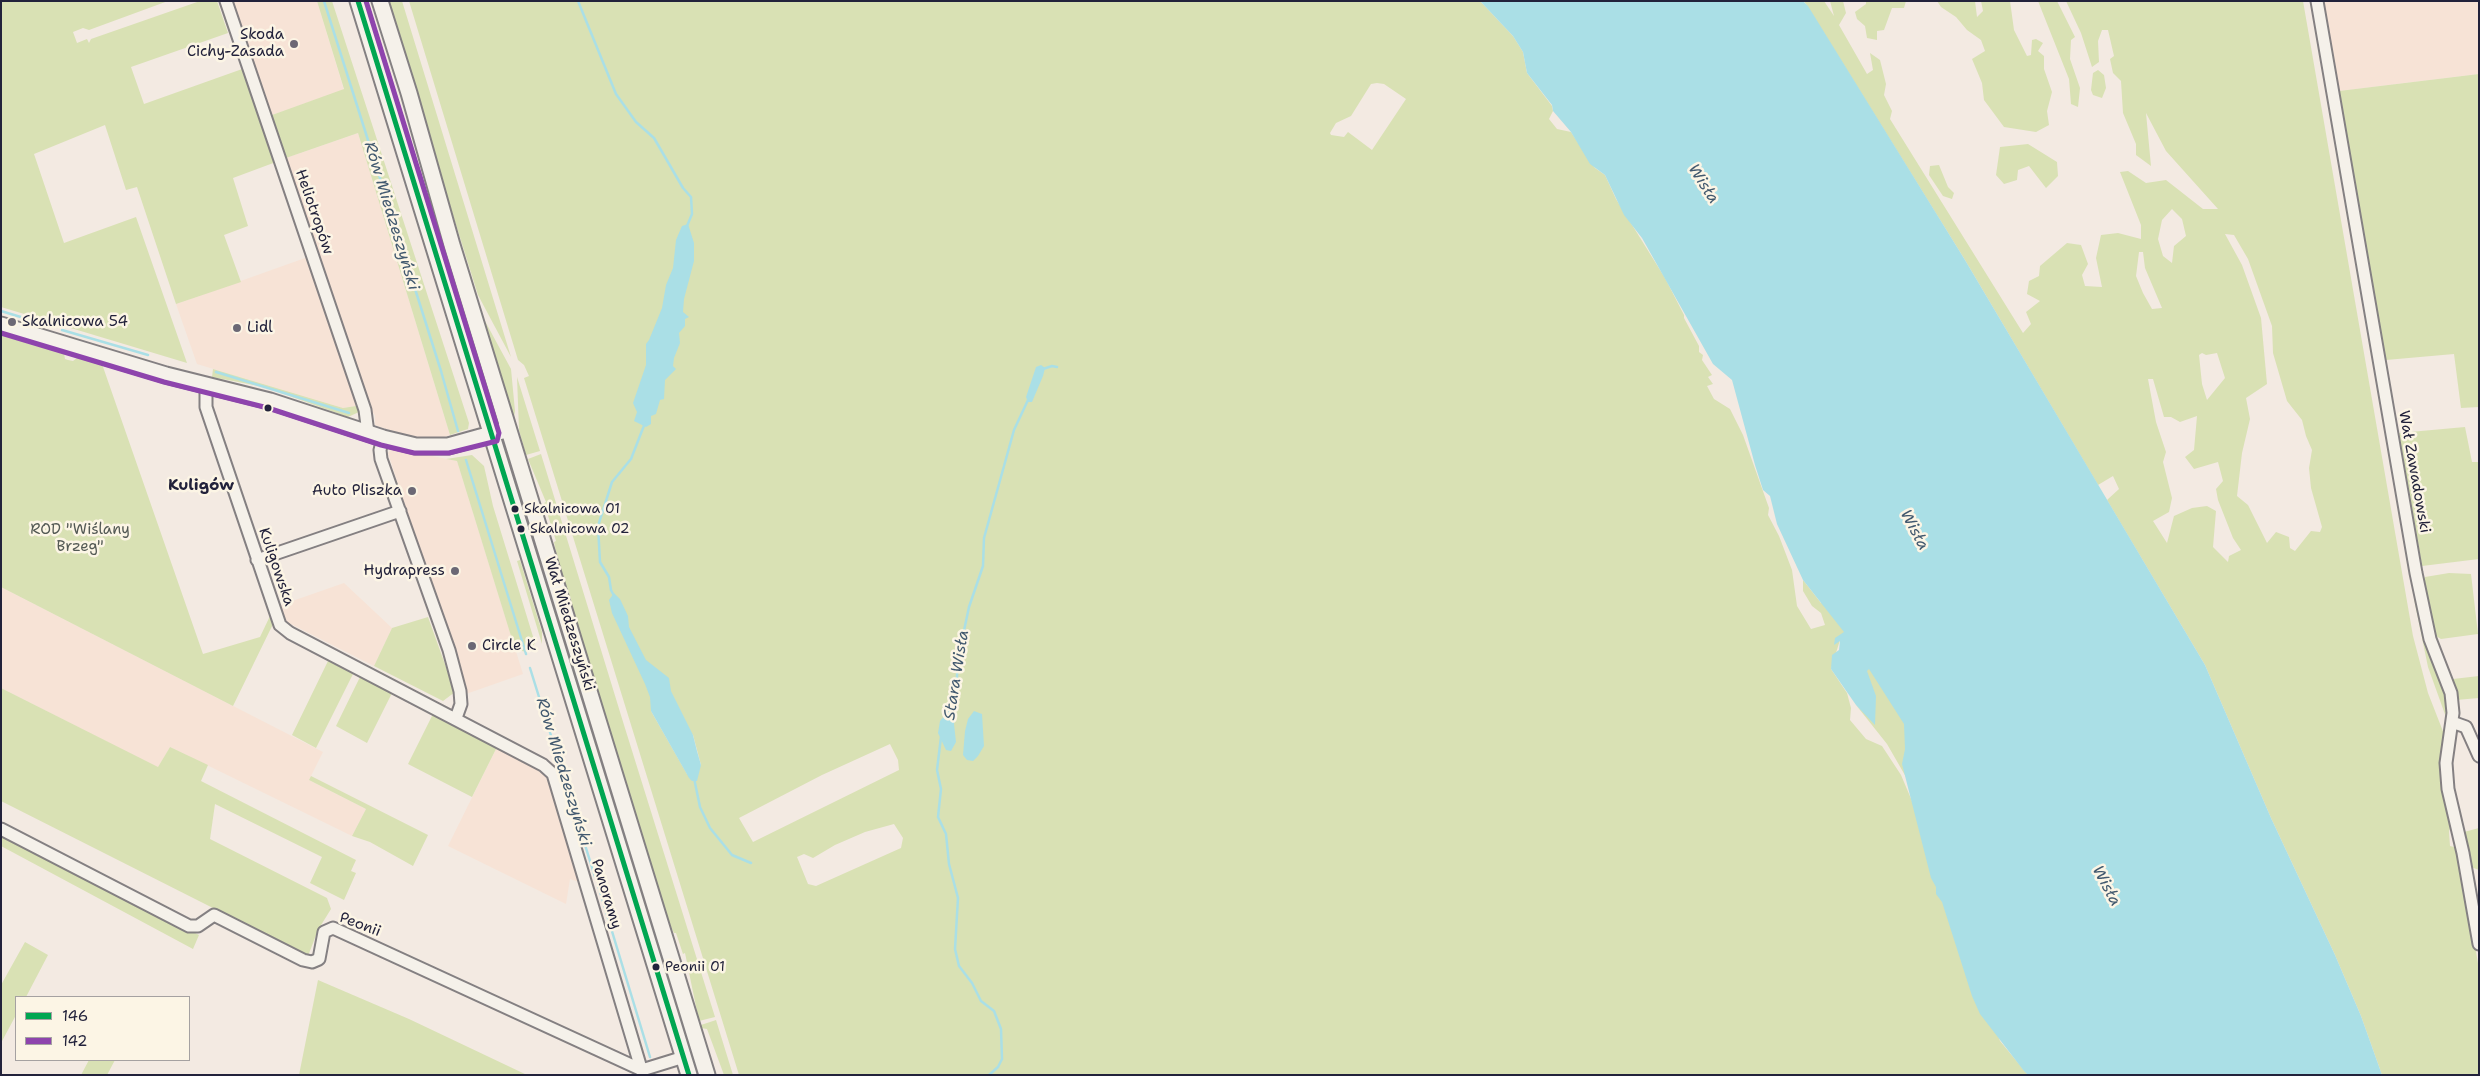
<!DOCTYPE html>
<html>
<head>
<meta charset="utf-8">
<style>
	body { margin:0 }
	#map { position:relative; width:2480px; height:1076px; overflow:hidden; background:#f3eae2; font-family:"Shantell Sans",sans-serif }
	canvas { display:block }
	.frame { position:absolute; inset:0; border:2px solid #22223b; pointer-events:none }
	.legend { position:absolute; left:15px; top:996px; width:175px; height:65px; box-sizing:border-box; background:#fcf5e5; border:1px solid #a5a1a1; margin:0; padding:6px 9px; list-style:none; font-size:15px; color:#22223b }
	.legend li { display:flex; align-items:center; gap:10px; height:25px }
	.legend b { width:25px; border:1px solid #a5a1a1 }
</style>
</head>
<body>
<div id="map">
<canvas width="2480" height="1076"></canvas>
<div class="frame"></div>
<ul class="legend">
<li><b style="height:6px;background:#00a651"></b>146</li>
<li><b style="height:6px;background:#8e44ad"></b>142</li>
</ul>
</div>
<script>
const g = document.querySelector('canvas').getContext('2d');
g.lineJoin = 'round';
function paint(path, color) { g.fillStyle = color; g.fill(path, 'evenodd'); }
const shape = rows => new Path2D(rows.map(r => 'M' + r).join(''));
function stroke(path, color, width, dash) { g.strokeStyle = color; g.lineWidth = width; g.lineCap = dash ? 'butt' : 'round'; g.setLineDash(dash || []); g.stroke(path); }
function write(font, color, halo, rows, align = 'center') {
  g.font = font + ' "Shantell Sans",sans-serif'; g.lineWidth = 5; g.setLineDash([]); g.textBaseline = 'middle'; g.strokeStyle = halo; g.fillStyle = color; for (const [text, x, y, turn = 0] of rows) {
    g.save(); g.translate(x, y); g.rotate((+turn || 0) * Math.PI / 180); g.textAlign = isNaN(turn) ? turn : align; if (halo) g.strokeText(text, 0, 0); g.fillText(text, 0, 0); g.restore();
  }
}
paint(shape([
	[232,1,317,1,344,90,272,115],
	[2324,1,2479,1,2479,74,2339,91],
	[358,133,450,435,436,440,402,434,375,425,375,415,369,409,286,158],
	[308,257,356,406,343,408,197,364,176,304],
	[392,448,457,461,523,674,466,694,388,453],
	[344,583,392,628,374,666,283,620,278,606],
	[1,587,323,752,309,780,366,809,352,836,170,747,158,768,1,688],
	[497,747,545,771,551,778,580,873,579,882,570,879,566,904,448,846]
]), '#f7e3d6');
paint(shape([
	[1,1,168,1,89,30,83,28,73,32,77,43,87,39,89,43,91,39,200,1,217,1,228,33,131,67,144,104,245,68,276,162,233,178,248,226,224,235,241,282,176,304,137,187,126,190,105,125,34,154,64,243,136,217,187,363,1,307],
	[317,1,332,1,469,423,468,429,450,435,358,133,286,158,272,115,344,89],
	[386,1,402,1,511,357,478,295],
	[409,1,1480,1,1513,36,1523,52,1527,73,1552,106,1553,111,1549,119,1557,129,1571,132,1595,168,1605,175,1616,199,1665,278,1684,315,1684,318,1699,346,1699,352,1703,355,1702,360,1712,375,1708,377,1713,384,1707,386,1714,399,1730,409,1743,435,1769,508,1768,515,1779,536,1792,570,1797,606,1811,629,1825,625,1821,613,1812,606,1803,591,1803,580,1821,603,1879,605,1893,616,1879,624,1840,640,1831,669,1847,693,1851,708,1850,720,1866,739,1882,746,1901,775,1912,801,1909,786,2000,1041,2028,1075,739,1075,545,446,524,378,529,376,524,365,518,360],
	[1377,83,1384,84,1406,99,1372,150,1348,132,1344,137,1331,135,1330,133,1336,123,1351,116,1371,84],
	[651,711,693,735,701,765,687,774],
	[890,744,898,760,899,770,753,842,739,818,822,775],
	[894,824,903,838,901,848,816,886,808,884,797,857,804,854,813,858,835,845,865,832],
	[1804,1,1824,1,1834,16,1830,1,1843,1,1846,13,1839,25,1867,74,1873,70,1870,53,1880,60,1886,84,1884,95,1892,111,1890,119,2023,333,2031,324,2026,312,2040,301,2027,294,2029,281,2039,276,2040,266,2067,243,2081,245,2088,264,2082,275,2085,286,2102,287,2096,258,2101,235,2118,233,2141,239,2141,225,2120,172,2128,171,2146,183,2166,180,2203,209,2218,209,2166,151,2146,113,2151,166,2136,155,2136,144,2123,113,2121,81,2113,73,2110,59,2114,56,2108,30,2102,30,2098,41,2099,62,2092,67,2081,33,2066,1,2303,1,2413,636,2428,693,2444,734,2451,822,2449,832,2450,846,2458,848,2479,969,2479,1075,2382,1075,2361,1016,2335,955,2271,818,2205,665,2107,500,2119,489,2113,476,2098,485,1965,260],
	[2172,209,2182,219,2186,236,2174,246,2172,263,2163,256,2158,239,2162,220],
	[2225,234,2234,235,2248,259,2272,326,2273,353,2287,401,2302,420,2306,436,2312,450,2309,468,2311,488,2322,527,2320,532,2311,531,2295,551,2290,548,2289,537,2276,532,2267,543,2248,505,2237,496,2242,453,2250,419,2246,398,2267,384,2261,318,2242,265],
	[2139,252,2143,252,2145,268,2162,308,2152,309,2143,293,2136,276],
	[2202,353,2206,355,2217,353,2225,378,2207,400,2202,384,2199,355],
	[2148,379,2153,379,2164,417,2171,417,2180,422,2197,416,2194,450,2185,457,2194,469,2218,462,2223,481,2216,489,2218,500,2233,538,2241,550,2229,556,2228,562,2213,547,2216,511,2207,506,2192,508,2174,516,2167,543,2153,521,2169,512,2172,498,2163,462,2166,452,2156,422],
	[1866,1,1906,1,1904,8,1892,8,1884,30,1877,31,1877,40,1867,38,1865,26,1857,19,1855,12,1866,4],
	[1937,1,1975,1,1977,17,1983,11,1981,1,2010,1,2014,30,2027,56,2031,55,2032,40,2036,39,2043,43,2038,51,2044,56,2044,69,2052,92,2047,111,2049,125,2036,132,2004,127,1984,100,1982,83,1972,59,1985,51,1981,40,1967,30,1956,17,1941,7],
	[2038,1,2057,1,2075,37,2071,40,2070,59,2080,88,2078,107,2071,104,2069,79],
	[2098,70,2104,75,2106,88,2102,98,2093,95,2091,90,2093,73],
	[2479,74,2479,407,2461,408,2454,354,2386,360,2339,91],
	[2028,144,2057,162,2058,176,2046,188,2029,166,2018,170,2017,180,2004,184,1996,175,2000,147],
	[1939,165,1948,187,1954,193,1952,199,1943,196,1929,175,1930,166],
	[479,310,511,369,515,411,513,424],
	[1,333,64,353,65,359,68,360,73,361,78,357,102,364,203,654,260,637,270,616,273,624,233,706,1,587],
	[213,369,343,408,356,406,359,412,348,417,264,387,212,377],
	[517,377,540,451,526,455,519,430],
	[2465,427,2472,462,2479,462,2479,559,2422,566,2399,433],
	[541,454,624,725,715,1017,699,1021,685,953,683,954,676,933,674,933,664,913,561,577,554,542,556,541,544,503,546,502,528,459],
	[472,455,484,466,493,506,535,643,531,650,526,652,515,649,457,461,446,459],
	[520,560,542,632,542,644,517,561],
	[2449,573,2471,574,2478,634,2441,639,2436,636,2423,582,2425,577],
	[2414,599,2416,599,2445,692,2447,720,2428,667],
	[428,617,455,692,443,701,374,666,392,628],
	[328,661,353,674,316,748,292,735],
	[1866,665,1912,718,1906,777,1887,744,1856,705,1865,713],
	[2479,676,2479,698,2456,700,2453,679],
	[360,677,392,693,367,743,336,726],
	[1,688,158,767,170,747,208,765,201,781,356,860,351,871,356,873,344,900,310,883,322,857,215,804,210,839,327,898,331,909,318,930,308,956,1,801],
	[433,714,497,747,472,797,408,764],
	[311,776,428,835,413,866,370,842,352,836,366,809,309,780],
	[2479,828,2479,870,2471,867,2464,832],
	[1,833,199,935,193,949,1,846],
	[25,942,48,955,26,997,16,997,16,1015,1,1043,1,985],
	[318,980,409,1019,527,1075,299,1075],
	[716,1020,733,1075,724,1075,707,1029,701,1028,701,1025],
	[89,1060,115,1060,107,1075,81,1075]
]), '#d9e1b4');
paint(shape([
	[1480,1,1803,1,1808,6,1965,260,2205,665,2271,818,2335,955,2361,1016,2382,1075,2028,1075,2024,1071,1980,1014,1972,996,1942,902,1936,894,1936,887,1931,878,1902,764,1905,749,1904,724,1869,669,1867,671,1876,696,1875,725,1856,705,1831,669,1832,655,1839,650,1840,641,1834,645,1835,638,1844,632,1803,580,1777,524,1770,496,1763,490,1755,465,1732,380,1713,364,1642,238,1624,215,1605,175,1590,164,1571,132,1553,111,1552,105,1527,73,1523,52,1513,36],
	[688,224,694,243,694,261,684,299,683,312,689,317,685,319,685,326,679,333,680,343,674,358,673,366,676,369,665,380,664,399,660,400,656,414,651,416,651,424,646,427,634,421,637,412,633,403,646,365,646,344,649,340,662,308,666,285,673,268,676,240,682,226],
	[1041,365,1045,368,1043,376,1032,402,1028,402,1026,397,1036,367],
	[614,593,620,599,628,616,629,627,646,660,669,678,671,691,693,735,697,751,701,765,697,781,692,781,689,778,651,711,650,697,645,684,612,613,609,600],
	[953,705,956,708,954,724,956,742,951,751,946,750,938,733,940,721],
	[974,711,982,714,984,746,978,756,973,761,967,760,963,755,965,731,968,719]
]), '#aadfe6');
stroke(shape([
	[324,1,441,371,458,431],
	[578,1,616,94,636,122,654,138,683,188,691,197,692,214,687,226],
	[1,311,47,325],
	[62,330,148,355],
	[1043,369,1052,366,1057,367],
	[216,372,349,413],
	[466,460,526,654],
	[614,596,611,590,609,577,600,562,598,526,612,482,631,459,645,423],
	[530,668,595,877],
	[955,709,958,659,969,607,983,566,984,538,1014,430,1028,400],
	[941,737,937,770,941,789,938,817,946,834,949,864,958,898,955,949,959,966,972,983,981,1001,994,1011,1001,1029,1002,1059,998,1067,989,1075],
	[694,778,700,807,710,828,732,855,751,863],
	[598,885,650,1057],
	[654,1074,655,1075]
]), '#aadfe6', 2.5);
const street = shape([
	[226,1,365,410,368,433],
	[2317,1,2416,573,2430,639,2451,693,2453,713,2446,763,2448,789,2463,853,2479,944],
	[206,385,206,407,280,625,290,633,543,765,553,774,643,1075],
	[383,438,380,450,381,459,449,650,460,691,461,704,456,718],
	[257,560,400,511],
	[2452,722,2466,727,2479,756],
	[1,829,189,926,198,926,214,915,303,960,312,962,319,959,324,932,333,928,642,1070,684,1057]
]);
const secondary = shape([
	[358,1,689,1075],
	[380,1,409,93,452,245,707,1075],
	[1,325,166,375,270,401,383,438,416,446,448,446,502,431]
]);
stroke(street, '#848082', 15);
stroke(secondary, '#848082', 19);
stroke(street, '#f5f1ea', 11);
stroke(secondary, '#f5f1ea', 15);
stroke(shape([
	[358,1,689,1075]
]), '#00a651', 5);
stroke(shape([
	[1,333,164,382,268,408,381,445,414,453,449,453,497,441,499,433,366,1]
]), '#8e44ad', 5);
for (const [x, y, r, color] of [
	[294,44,5,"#6b6875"],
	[12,322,5,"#6b6875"],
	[237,328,5,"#6b6875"],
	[268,408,4.5,"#22223b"],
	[412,491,5,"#6b6875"],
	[515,509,4.5,"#22223b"],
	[521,529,4.5,"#22223b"],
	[455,571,5,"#6b6875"],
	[472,646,5,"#6b6875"],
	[656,967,4.5,"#22223b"]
]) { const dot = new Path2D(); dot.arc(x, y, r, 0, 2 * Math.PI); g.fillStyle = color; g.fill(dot); stroke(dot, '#fcf5e5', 2); }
write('14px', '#22223b', '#fcf5e5', [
	["Skalnicowa 01",524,509],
	["Skalnicowa 02",530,529],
	["Peonii 01",665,967]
], 'left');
write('15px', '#22223b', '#fcf5e5', [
	["Skoda",284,35],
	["Cichy-Zasada",284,52],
	["Skalnicowa 54",22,322,"left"],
	["Lidl",247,328,"left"],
	["Auto Pliszka",402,491],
	["Hydrapress",445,571],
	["Circle K",482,646,"left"]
], 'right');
write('15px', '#22223b', '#fcf5e5', [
	["Heliotropów",314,212,71],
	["Wał Zawadowski",2414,472,80],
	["Kuligowska",276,567,71],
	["Wał Miedzeszyński",569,624,73],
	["Panoramy",606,894,73],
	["Peonii",360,925,21]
]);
write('15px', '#535954', '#fcf5e5', [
	["ROD \"Wiślany",80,530],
	["Brzeg\"",80,547]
]);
write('italic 16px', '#42596f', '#fcf5e5', [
	["Wisła",1703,184,58],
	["Rów Miedzeszyński",391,216,73],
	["Wisła",1914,530,62],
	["Stara Wisła",957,675,-81],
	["Rów Miedzeszyński",563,772,73],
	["Wisła",2106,886,62]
]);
write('bold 16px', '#22223b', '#fcf5e5', [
	["Kuligów",201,486]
]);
</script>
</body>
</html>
